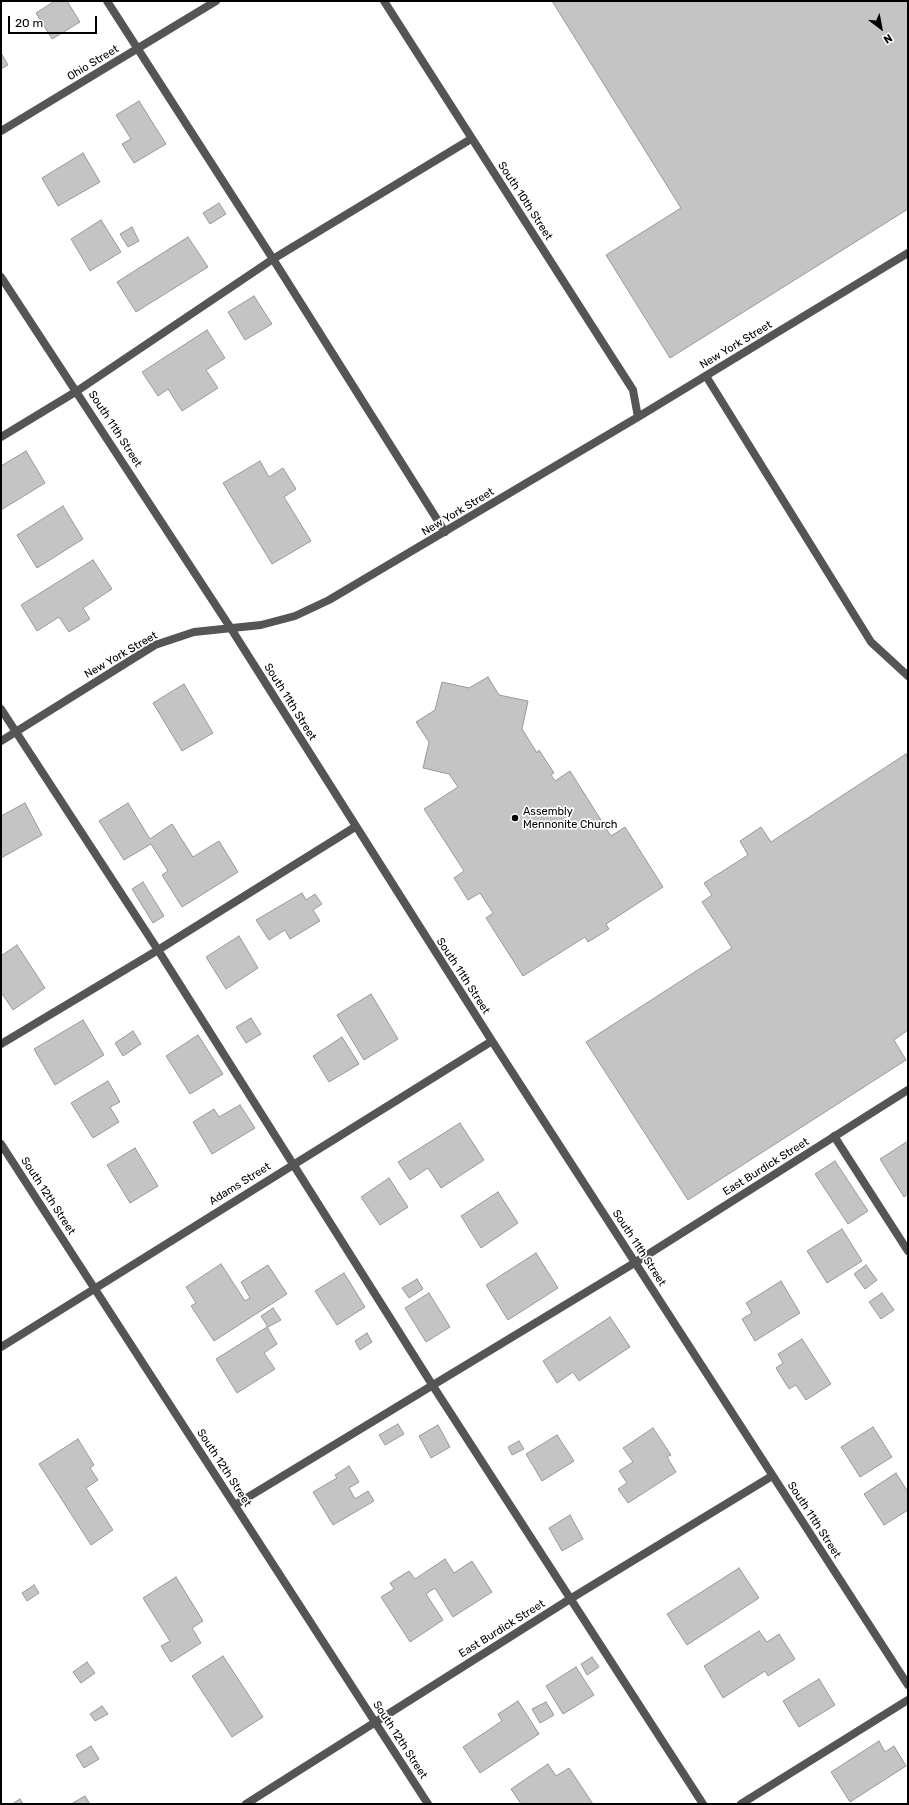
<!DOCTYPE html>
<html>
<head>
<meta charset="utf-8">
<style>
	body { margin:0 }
	#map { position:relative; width:909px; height:1805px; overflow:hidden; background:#fff; font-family:Rubik,sans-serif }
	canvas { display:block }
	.frame { position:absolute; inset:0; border:2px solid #000; pointer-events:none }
	.north { position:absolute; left:861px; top:8px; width:40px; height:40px; -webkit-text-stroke:3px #fff; paint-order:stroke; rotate:148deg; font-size:11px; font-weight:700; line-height:16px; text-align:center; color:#000 }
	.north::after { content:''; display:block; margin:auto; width:14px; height:18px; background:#000; clip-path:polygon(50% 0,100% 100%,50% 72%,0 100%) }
	.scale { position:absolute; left:8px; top:16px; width:89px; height:18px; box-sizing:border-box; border:2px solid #000; border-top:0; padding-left:5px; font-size:12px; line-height:14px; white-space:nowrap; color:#000; -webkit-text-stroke:3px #fff; paint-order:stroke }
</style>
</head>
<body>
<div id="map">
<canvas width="909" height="1805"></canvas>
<div class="frame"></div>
<div class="north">N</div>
<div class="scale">20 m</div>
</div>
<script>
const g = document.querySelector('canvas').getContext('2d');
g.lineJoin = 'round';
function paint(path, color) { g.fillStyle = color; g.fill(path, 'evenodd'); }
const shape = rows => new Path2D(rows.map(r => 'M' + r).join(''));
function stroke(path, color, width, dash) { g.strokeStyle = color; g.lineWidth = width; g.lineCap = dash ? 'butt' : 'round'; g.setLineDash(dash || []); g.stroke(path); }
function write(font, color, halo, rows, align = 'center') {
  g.font = font + ' Rubik,sans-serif'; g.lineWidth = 3.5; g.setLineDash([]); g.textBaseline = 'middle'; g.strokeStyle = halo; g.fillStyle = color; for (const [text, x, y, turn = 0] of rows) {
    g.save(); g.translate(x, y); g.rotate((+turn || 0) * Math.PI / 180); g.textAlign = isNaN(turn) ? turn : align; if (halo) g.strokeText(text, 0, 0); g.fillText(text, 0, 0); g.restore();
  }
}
const building = shape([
	[55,1,67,1,80,22,52,39,36,13,55,1],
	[552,1,908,1,908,209,670,358,606,255,681,208,552,1],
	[1,53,8,65,1,69,1,53],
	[139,101,166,144,134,163,122,144,131,139,116,115,139,101],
	[83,153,100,182,58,206,42,178,83,153],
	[219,203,226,214,210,224,203,213,219,203],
	[101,220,121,252,90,271,71,239,101,220],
	[132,227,139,241,128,247,120,234,132,227],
	[188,237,208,267,136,312,117,282,188,237],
	[254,296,272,324,245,340,228,312,254,296],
	[207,330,225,358,206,370,218,388,182,411,168,389,158,396,142,372,207,330],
	[26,451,45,483,1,510,1,466,26,451],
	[260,461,269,477,283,468,296,489,284,497,311,541,272,564,223,483,260,461],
	[63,506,83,539,37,568,17,535,63,506],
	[93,560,112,589,83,608,90,619,69,632,59,617,37,631,21,605,93,560],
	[488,677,499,695,528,701,522,729,537,753,539,750,554,773,551,775,555,781,570,771,611,836,625,827,663,887,606,924,609,929,588,942,585,937,523,976,486,918,493,913,480,893,468,900,454,878,464,871,424,809,458,787,449,774,423,768,429,742,416,722,435,710,442,682,469,688,488,677],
	[184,684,213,733,182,751,153,703,184,684],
	[906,754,908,758,908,1030,894,1040,906,1060,688,1200,586,1042,732,948,702,902,712,895,704,883,748,855,740,841,761,827,771,842,906,754],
	[25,803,42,835,1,858,1,816,25,803],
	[128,803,150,839,172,824,193,857,219,841,238,872,182,907,162,875,168,871,151,844,124,860,99,821,128,803],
	[143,882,164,916,153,923,132,889,143,882],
	[302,893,306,900,315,894,322,904,313,910,320,921,290,939,285,930,269,940,256,920,302,893],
	[239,936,258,968,226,989,206,957,239,936],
	[17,945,45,988,13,1010,1,992,1,956,17,945],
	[371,994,398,1039,364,1060,337,1015,371,994],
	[251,1018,261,1034,246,1043,236,1027,251,1018],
	[83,1020,104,1055,55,1085,34,1049,83,1020],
	[133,1031,141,1044,123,1056,115,1043,133,1031],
	[198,1035,223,1074,190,1094,166,1056,198,1035],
	[342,1037,359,1064,329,1082,313,1056,342,1037],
	[108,1081,120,1102,110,1107,119,1122,93,1138,71,1103,108,1081],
	[240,1105,255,1128,212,1154,193,1122,214,1109,219,1117,240,1105],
	[460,1123,484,1160,441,1188,428,1168,410,1180,398,1162,460,1123],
	[908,1141,908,1194,904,1197,880,1159,908,1141],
	[135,1148,158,1186,130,1203,107,1165,135,1148],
	[835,1161,868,1211,848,1224,815,1174,835,1161],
	[389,1178,408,1207,380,1225,361,1197,389,1178],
	[498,1192,518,1223,481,1248,461,1216,498,1192],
	[842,1229,862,1261,827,1283,807,1251,842,1229],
	[536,1253,558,1288,508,1320,486,1285,536,1253],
	[221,1264,245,1301,250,1298,241,1282,268,1265,287,1294,214,1341,191,1306,196,1303,186,1287,221,1264],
	[866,1265,877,1280,865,1289,854,1274,866,1265],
	[344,1273,365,1307,337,1325,315,1291,344,1273],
	[417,1279,423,1289,409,1298,402,1288,417,1279],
	[781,1281,800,1313,755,1341,742,1319,752,1313,746,1303,781,1281],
	[429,1293,450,1327,426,1342,405,1308,429,1293],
	[882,1293,894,1310,881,1319,869,1302,882,1293],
	[273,1308,281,1320,268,1327,261,1316,273,1308],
	[610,1317,630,1347,579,1381,573,1372,557,1383,543,1361,610,1317],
	[267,1327,277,1344,264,1353,275,1369,237,1393,216,1359,267,1327],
	[367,1333,372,1342,360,1350,355,1341,367,1333],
	[802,1339,831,1384,806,1400,796,1385,789,1389,776,1368,783,1363,778,1354,802,1339],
	[398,1424,404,1434,385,1445,379,1435,398,1424],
	[438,1425,450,1447,431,1458,419,1436,438,1425],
	[873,1427,892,1457,860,1477,841,1447,873,1427],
	[653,1428,671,1455,667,1457,676,1472,628,1503,618,1489,627,1483,619,1471,633,1462,623,1448,653,1428],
	[557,1435,574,1461,542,1481,526,1454,557,1435],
	[78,1439,94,1465,90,1468,98,1480,86,1488,113,1530,91,1545,39,1464,78,1439],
	[519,1441,524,1449,512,1455,508,1447,519,1441],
	[349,1466,359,1482,349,1488,355,1499,368,1491,374,1501,333,1525,313,1492,337,1478,335,1475,349,1466],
	[896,1473,908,1492,908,1510,884,1525,864,1494,896,1473],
	[570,1515,583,1539,562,1551,549,1528,570,1515],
	[445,1559,454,1573,472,1561,492,1592,453,1617,435,1588,426,1594,443,1620,410,1642,381,1597,394,1589,390,1583,409,1571,415,1579,445,1559],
	[739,1568,759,1598,687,1645,667,1614,739,1568],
	[176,1577,203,1621,192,1628,201,1643,171,1662,161,1646,170,1641,143,1598,176,1577],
	[34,1585,39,1593,27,1601,22,1593,34,1585],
	[759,1631,767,1642,779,1634,795,1659,768,1676,765,1671,723,1698,704,1666,759,1631],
	[223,1656,263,1717,232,1737,192,1676,223,1656],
	[592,1657,599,1667,587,1675,581,1664,592,1657],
	[87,1662,95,1673,81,1683,73,1672,87,1662],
	[576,1667,594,1695,563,1714,546,1686,576,1667],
	[819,1679,835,1705,799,1727,783,1701,819,1679],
	[518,1701,539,1734,480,1773,463,1747,502,1721,498,1714,518,1701],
	[546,1702,554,1715,540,1723,532,1709,546,1702],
	[102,1706,108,1714,95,1721,90,1714,102,1706],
	[879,1741,885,1752,894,1746,906,1766,850,1802,831,1772,879,1741],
	[91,1746,99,1759,84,1768,76,1755,91,1746],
	[548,1764,556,1776,569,1768,593,1804,521,1804,511,1789,548,1764],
	[85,1796,90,1804,71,1804,85,1796],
	[20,1799,23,1804,12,1804,20,1799]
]);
paint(building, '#c4c4c4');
stroke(building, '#999', 1);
stroke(shape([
	[107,1,273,259,445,532],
	[706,376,871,642,908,676],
	[1,437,77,391,273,259,471,139],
	[1,709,158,950,433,1386,703,1804],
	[1,1044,158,950,355,827],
	[834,1136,908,1251],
	[235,1505,636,1262],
	[741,1804,908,1700]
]), '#555', 8);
stroke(shape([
	[384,1,633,390,638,417],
	[1,131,216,1],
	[1,277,230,627,492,1041,908,1685],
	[1,741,155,645,194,632,261,625,295,616,329,600,638,417,908,253],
	[1,1144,428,1804],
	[636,1262,908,1090],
	[1,1347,492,1041],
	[246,1804,570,1599,772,1476]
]), '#555', 8);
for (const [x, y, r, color] of [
	[515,818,4,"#000"]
]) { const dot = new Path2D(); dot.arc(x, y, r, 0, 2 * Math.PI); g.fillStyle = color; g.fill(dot); stroke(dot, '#fff', 1.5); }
write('11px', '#000', '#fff', [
	["Ohio Street",93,63,-31],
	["South 10th Street",525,201,57],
	["New York Street",736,345,-31],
	["South 11th Street",115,429,57],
	["New York Street",458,512,-31],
	["New York Street",121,655,-30],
	["South 11th Street",290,702,58],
	["South 11th Street",463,976,57],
	["East Burdick Street",766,1167,-32],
	["Adams Street",240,1184,-32],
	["South 12th Street",48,1196,57],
	["South 11th Street",639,1248,57],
	["South 12th Street",224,1468,57],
	["South 11th Street",814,1520,57],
	["East Burdick Street",502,1629,-32],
	["South 12th Street",400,1740,57]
]);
write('11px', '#000', '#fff', [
	["Assembly",523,812],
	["Mennonite Church",523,825]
], 'left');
</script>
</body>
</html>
